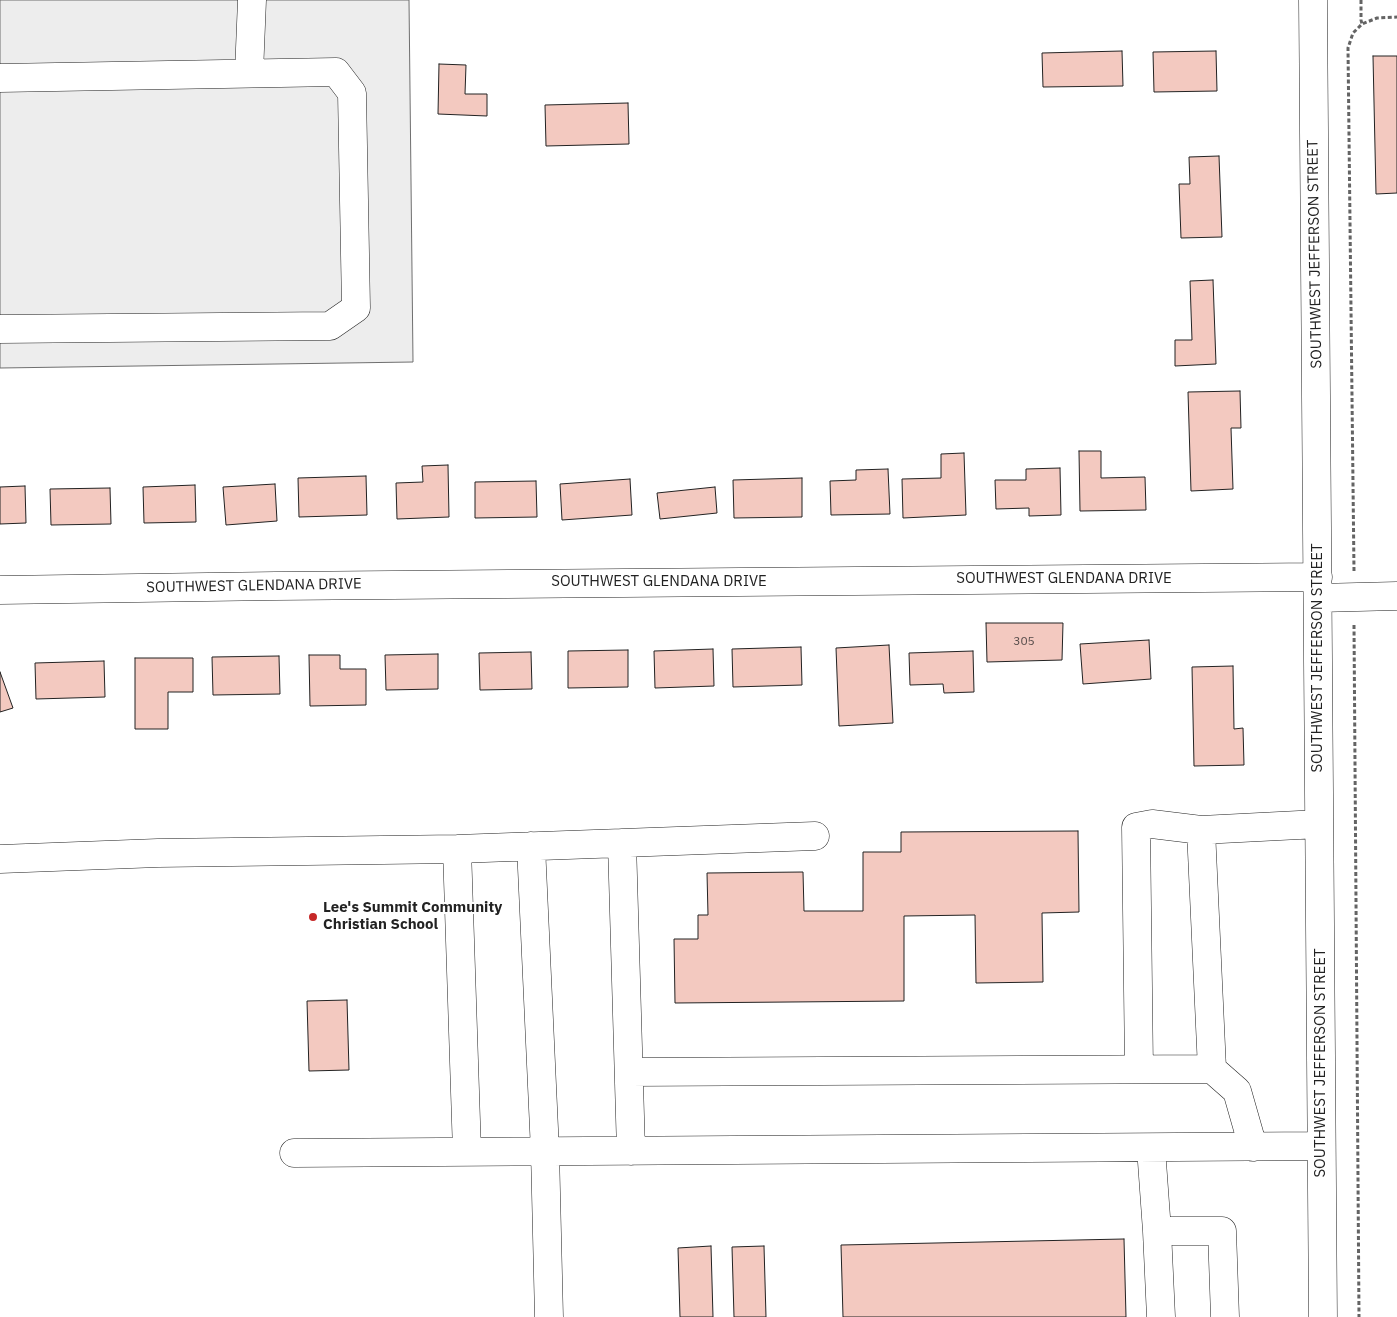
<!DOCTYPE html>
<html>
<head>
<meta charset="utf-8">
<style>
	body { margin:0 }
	canvas { display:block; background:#fff }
</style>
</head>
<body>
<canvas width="1397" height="1317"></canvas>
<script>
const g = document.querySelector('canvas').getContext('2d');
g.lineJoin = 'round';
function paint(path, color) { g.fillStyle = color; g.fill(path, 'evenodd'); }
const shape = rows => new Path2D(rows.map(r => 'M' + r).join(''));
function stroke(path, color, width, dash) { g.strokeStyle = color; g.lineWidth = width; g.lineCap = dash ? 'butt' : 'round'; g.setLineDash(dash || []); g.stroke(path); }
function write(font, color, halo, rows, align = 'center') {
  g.font = font + ' "IBM Plex Sans",sans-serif'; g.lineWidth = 4; g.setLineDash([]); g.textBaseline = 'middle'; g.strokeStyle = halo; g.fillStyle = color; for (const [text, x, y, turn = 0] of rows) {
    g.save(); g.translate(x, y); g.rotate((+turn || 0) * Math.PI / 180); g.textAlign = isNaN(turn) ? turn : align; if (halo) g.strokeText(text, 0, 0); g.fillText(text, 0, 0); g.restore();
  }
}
const parking = shape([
	[0,0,409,0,413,362,0,368,0,0]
]);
paint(parking, '#ededed');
stroke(parking, '#6f6f6f', 1);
const building = shape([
	[1122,51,1123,86,1043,87,1042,53,1122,51],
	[1216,51,1217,91,1154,92,1153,52,1216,51],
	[1373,56,1397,56,1397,193,1376,194,1373,56],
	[439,64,466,65,465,94,487,94,487,116,438,114,439,64],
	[628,103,629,144,546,146,545,105,628,103],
	[1219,156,1222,237,1181,238,1179,184,1190,184,1189,157,1219,156],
	[1213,280,1216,364,1175,366,1175,340,1192,340,1190,281,1213,280],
	[1240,391,1241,428,1231,428,1233,489,1191,491,1188,392,1240,391],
	[1079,451,1101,451,1101,478,1145,477,1146,510,1080,511,1079,451],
	[964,453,966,515,903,518,902,479,941,478,941,454,964,453],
	[448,465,449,517,397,519,396,483,423,482,422,466,448,465],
	[1060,468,1061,515,1029,516,1029,508,996,509,995,480,1026,480,1026,469,1060,468],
	[888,469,890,514,831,515,830,481,856,480,856,470,888,469],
	[366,476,367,515,299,517,298,478,366,476],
	[802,478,802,517,734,518,733,480,802,478],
	[630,479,632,515,562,520,560,484,630,479],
	[536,481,537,517,475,518,475,482,536,481],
	[275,484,277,521,226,525,223,487,275,484],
	[195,485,196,522,144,523,143,487,195,485],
	[25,486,26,523,0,524,0,487,25,486],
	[715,487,717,513,660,519,657,493,715,487],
	[110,488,111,524,51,525,50,489,110,488],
	[986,623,1063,623,1062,660,987,662,986,623],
	[1149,640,1151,679,1083,684,1080,644,1149,640],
	[889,645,893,723,839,726,836,648,889,645],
	[801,647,802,685,733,687,732,649,801,647],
	[713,649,714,686,655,688,654,651,713,649],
	[628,650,628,687,568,688,568,651,628,650],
	[973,651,974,692,944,693,943,684,910,685,909,653,973,651],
	[531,652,532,689,480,690,479,653,531,652],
	[438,654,438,689,386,690,385,655,438,654],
	[309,655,340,655,340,669,366,669,366,705,310,706,309,655],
	[279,656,280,694,213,695,212,657,279,656],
	[135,658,193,658,193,692,168,692,168,729,135,729,135,658],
	[104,661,105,697,36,699,35,663,104,661],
	[1233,666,1234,729,1243,728,1244,765,1194,766,1192,667,1233,666],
	[0,672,13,708,0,712,0,672],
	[1078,831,1079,912,1042,913,1043,982,976,983,975,915,904,916,904,1001,675,1003,674,939,698,939,698,915,708,915,707,873,803,872,804,911,863,911,863,852,901,852,901,832,1078,831],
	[347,1000,349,1070,309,1071,307,1001,347,1000],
	[1124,1239,1126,1317,843,1317,841,1245,1124,1239],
	[711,1246,713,1317,680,1317,678,1248,711,1246],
	[764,1246,766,1317,734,1317,732,1247,764,1246]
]);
paint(building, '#f3c9c0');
stroke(building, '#222', 1);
const minor = shape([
	[1313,0,1323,1317],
	[249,73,252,0],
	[0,78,336,72,352,93,356,308,330,326,0,329],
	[0,590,276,586,1318,577],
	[1318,598,1397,596],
	[622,843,631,1151],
	[531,846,545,1151,549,1317],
	[457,849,467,1152],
	[0,859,158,853,457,849,815,836],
	[1139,1069,1136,827,1152,824,1201,830],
	[1212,1069,1201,830,1319,824],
	[629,1072,1212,1069,1237,1091,1253,1147],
	[1151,1148,1157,1231,1161,1317],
	[294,1153,1321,1146],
	[1157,1231,1222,1231,1225,1317]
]);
stroke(minor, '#222', 29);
stroke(shape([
	[1361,0,1361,20,1362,24],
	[1354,571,1348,48,1353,33,1362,24,1377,18,1397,17],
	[1354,625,1359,1317]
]), '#646464', 3, [4, 2.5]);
stroke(minor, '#fff', 28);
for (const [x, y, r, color] of [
	[313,917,5,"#c62828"]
]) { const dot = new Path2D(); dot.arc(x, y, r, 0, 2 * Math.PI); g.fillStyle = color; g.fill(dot); stroke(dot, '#fff', 2); }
write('12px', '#564c4a', null, [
	["305",1024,642]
]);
write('15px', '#222', '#fff', [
	["SOUTHWEST JEFFERSON STREET",1315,254,-91],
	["SOUTHWEST GLENDANA DRIVE",1064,579],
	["SOUTHWEST GLENDANA DRIVE",659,582],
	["SOUTHWEST GLENDANA DRIVE",254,586,-1],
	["SOUTHWEST JEFFERSON STREET",1318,658,-90],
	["SOUTHWEST JEFFERSON STREET",1321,1063,-90]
]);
write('bold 15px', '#222', '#fff', [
	["Lee's Summit Community",323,908],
	["Christian School",323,925]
], 'left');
</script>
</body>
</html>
